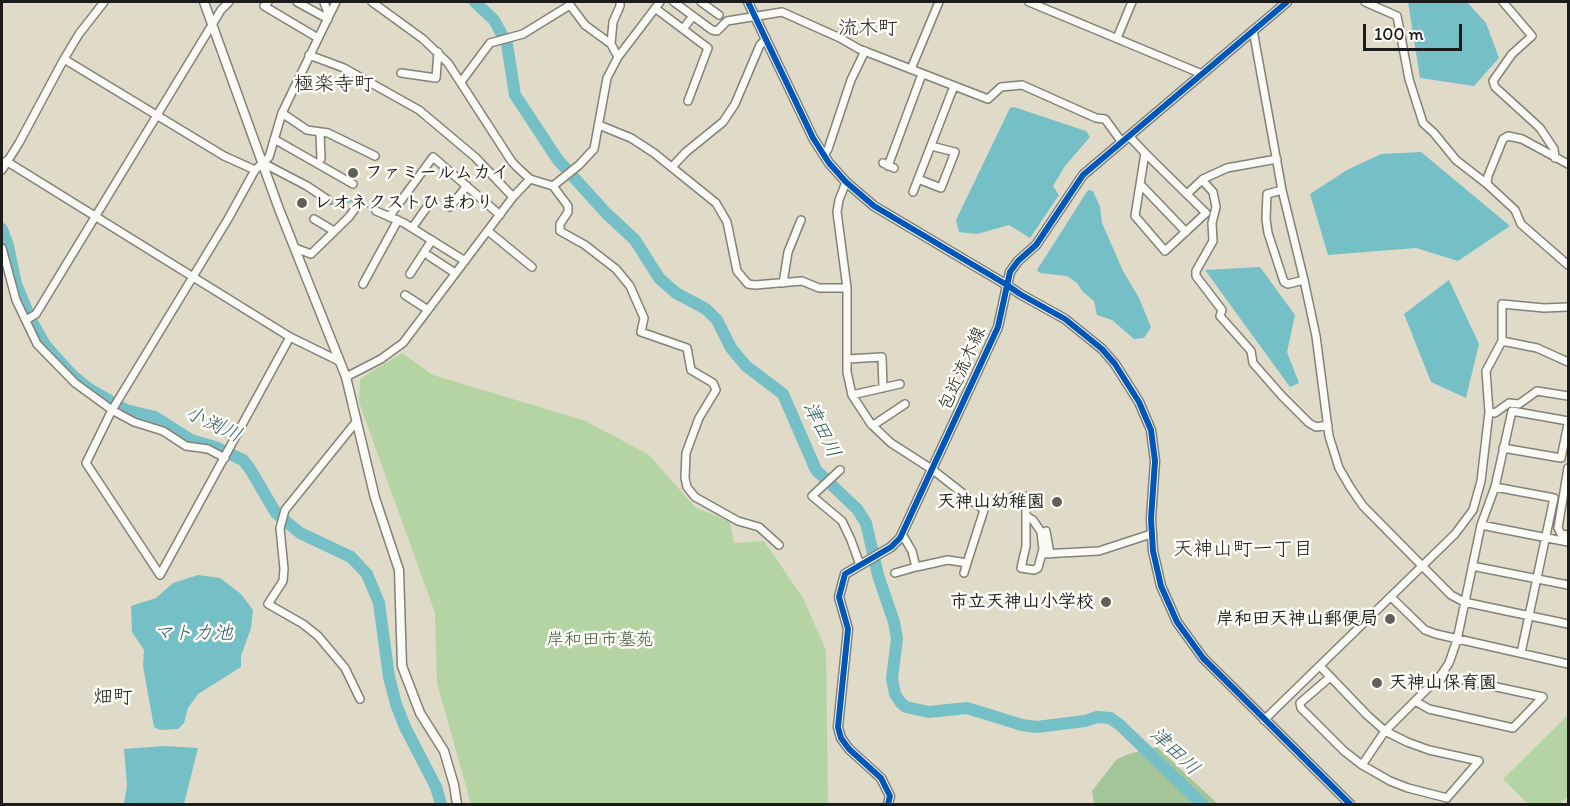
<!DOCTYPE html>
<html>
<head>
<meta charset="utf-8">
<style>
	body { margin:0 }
	#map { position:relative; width:1570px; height:806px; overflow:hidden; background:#dfdbc8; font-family:Itim,sans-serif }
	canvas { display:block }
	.frame { position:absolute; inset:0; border:3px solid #1c1c1c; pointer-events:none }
	.scale { position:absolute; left:1363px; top:24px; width:99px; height:27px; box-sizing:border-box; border:3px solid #1c1c1c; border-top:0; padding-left:8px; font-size:18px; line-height:21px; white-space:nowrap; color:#1c1c1c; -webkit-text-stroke:4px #fdfcf7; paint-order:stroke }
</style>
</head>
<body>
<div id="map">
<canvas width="1570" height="806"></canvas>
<div class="frame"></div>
<div class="scale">100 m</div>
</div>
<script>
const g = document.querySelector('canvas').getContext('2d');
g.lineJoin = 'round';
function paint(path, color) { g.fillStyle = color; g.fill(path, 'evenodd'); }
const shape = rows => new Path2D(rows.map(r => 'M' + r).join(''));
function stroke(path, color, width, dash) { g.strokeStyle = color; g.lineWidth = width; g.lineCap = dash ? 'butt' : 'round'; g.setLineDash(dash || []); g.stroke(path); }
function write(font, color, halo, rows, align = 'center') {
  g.font = font + ' Itim,"Klee One",sans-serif'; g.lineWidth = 5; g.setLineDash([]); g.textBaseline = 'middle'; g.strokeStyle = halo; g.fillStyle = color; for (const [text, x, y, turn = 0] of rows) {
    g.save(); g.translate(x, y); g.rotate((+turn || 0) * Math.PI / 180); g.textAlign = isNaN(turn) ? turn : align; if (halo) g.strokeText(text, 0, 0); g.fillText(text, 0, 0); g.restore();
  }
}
paint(shape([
	[402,353,433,375,586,421,649,455,695,507,730,522,734,543,764,541,803,598,826,650,828,804,471,804,437,683,435,613,359,402,360,379],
	[1568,715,1568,796,1560,804,1528,804,1503,779]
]), '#b4d4a3');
paint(shape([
	[1157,747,1218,804,1094,804,1092,791,1117,759,1132,753]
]), '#a4c499');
paint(shape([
	[1408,2,1467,2,1486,23,1499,58,1474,86,1420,78],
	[1014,107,1086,131,1090,137,1065,166,1053,186,1059,195,1030,238,1009,225,977,234,959,232,956,220,1010,108],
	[1421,152,1510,226,1458,261,1416,248,1328,255,1310,194,1347,170,1381,154],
	[1088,190,1093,191,1100,207,1102,223,1123,271,1139,298,1151,327,1144,338,1134,339,1112,320,1097,315,1094,301,1083,292,1077,283,1067,276,1040,273,1037,270],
	[1260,267,1295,315,1287,352,1299,383,1290,387,1205,270],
	[1449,280,1479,344,1466,398,1431,382,1404,314],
	[198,575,220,578,241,594,253,610,251,628,241,656,241,667,198,694,188,708,184,723,178,729,160,730,154,727,143,666,144,650,132,632,131,606,156,598,173,583],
	[163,746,198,748,184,804,124,804,127,785,124,749]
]), '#75bfc6');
stroke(shape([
	[303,187,325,203,339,205,351,201,366,206,373,211]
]), '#75bfc6', 2);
stroke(shape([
	[475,2,494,20,507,44,515,95,558,160,606,213,635,240,659,278,676,293,706,309,717,320,731,348,746,366,783,394,816,470,857,509,866,523,878,575,894,622,897,639,892,678,895,694,901,703,906,707,929,712,967,708,1022,725,1037,727,1085,721,1097,717,1110,718,1120,725,1202,804],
	[2,229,8,246,16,284,31,320,45,345,71,374,89,389,126,410,155,417,191,440,215,447,243,460,250,469,276,513,300,533,351,557,367,574,379,603,389,677,396,704,405,727,436,787,441,804]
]), '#75bfc6', 12);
const minor = shape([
	[268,2,264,6,318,38],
	[297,2,328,19],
	[324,2,329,16,282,113,269,157,255,170,228,219,112,410,86,463,160,575,290,337,339,361],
	[372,2,423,39,448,63,512,162,519,169,530,179,553,186,568,206,568,212,560,224,560,231,585,245,616,269,630,286,644,318,641,332,687,348,691,370,713,383,716,390,699,418,686,453,685,478,687,487,695,497,738,521,759,527,779,545],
	[674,2,712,30,717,31,727,21,782,12,840,38,859,49,988,99,1001,87,1022,85,1096,118,1105,119,1121,141],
	[701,2,719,15],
	[1029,2,1202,74],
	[1365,2,1397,16,1409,79,1423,123,1434,133,1456,160,1487,184],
	[1503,2,1532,36,1512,54,1493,81,1495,87,1540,128,1554,149,1555,158],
	[655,8,708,48,688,101],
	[329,16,336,2],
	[683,29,693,16],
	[1253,30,1282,190,1304,280,1316,336,1329,436,1339,468,1350,487,1363,506,1451,595,1464,602,1568,624],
	[1117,38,1132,2],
	[611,44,613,22,620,6,620,2],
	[309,55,344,68,419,110,475,157,513,197],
	[64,59,224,156,255,170],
	[911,69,939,2],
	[401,73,436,78,438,52],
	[461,82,490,43,523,34,570,5,585,25,611,44,618,57],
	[282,113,307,130,328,133,375,156],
	[599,125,631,138,654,153,716,203,727,222,737,271,748,284,755,285,802,281,819,288,847,288],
	[320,132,321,159],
	[1129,136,1145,153],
	[274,139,353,184],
	[1145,153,1206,213,1165,251,1135,216,1145,153],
	[824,155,828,149,851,80,865,51],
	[6,161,290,337],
	[263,163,307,186,328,200],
	[883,163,894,168],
	[1568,164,1522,139,1508,136,1503,139,1488,176,1487,184,1515,210,1521,224,1568,265],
	[888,166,922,74],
	[672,167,686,152,723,122,735,104,760,45,766,39],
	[2,170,19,143,64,59,79,34,104,2],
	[918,179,941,188,955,152,931,146],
	[1202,180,1213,192,1216,207,1212,223,1213,241,1196,271,1196,276,1222,310,1220,316,1251,351,1253,363,1282,396,1309,423,1316,427,1328,425],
	[846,182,839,200,837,212,847,288,847,372,852,395,871,424,891,443,933,470,984,510,967,563,948,560,916,567,912,551,902,534],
	[1141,185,1186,232],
	[553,186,579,165,594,149,607,78,618,57,660,2],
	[1282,190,1267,194,1266,219,1268,233,1284,282,1288,284,1304,280],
	[913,192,954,86],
	[1187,194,1203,179,1227,168,1277,159],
	[450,207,467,186],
	[376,211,404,223,465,261],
	[389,217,433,157,500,215],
	[314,219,334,231],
	[412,228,432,200],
	[488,231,532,267],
	[2,248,16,300,37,344,75,383,112,410,134,422,163,431,186,446,208,449,225,458],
	[295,248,311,254,349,217,357,206],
	[429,256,455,273],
	[410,274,432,240],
	[783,283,788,252,801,220],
	[363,284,398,220],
	[405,295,428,310],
	[26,320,36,314,221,10,229,2],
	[1502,341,1537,348,1568,362],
	[847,359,882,357,883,388],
	[346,377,381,359,403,343,513,197,530,179],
	[852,395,900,384],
	[1489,412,1495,413,1509,403,1519,404,1537,391,1568,396],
	[356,422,285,510,280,528,284,569,283,581,268,604,303,624,318,636,345,668,360,699],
	[871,424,875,424,905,404],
	[1503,448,1561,458,1568,424],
	[1568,468,1558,528,1561,534,1568,535],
	[840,470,812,496,842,521,851,540,860,565],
	[1495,487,1554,498,1521,653],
	[1013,496,1039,497],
	[1026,516,1033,520,1041,532,1043,549,1038,568,1034,570,1021,568,1026,546,1026,497],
	[1481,525,1568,542],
	[1046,531,1050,554],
	[1042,554,1099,551,1151,534],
	[1472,566,1568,585],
	[895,573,916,567],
	[964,573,967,563],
	[1391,597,1425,630,1436,634,1568,664],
	[1320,666,1367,715,1385,731,1407,742,1429,750,1479,761,1447,798,1408,788,1390,781,1362,765,1344,751,1301,708,1300,703,1329,678],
	[1441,675,1543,697],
	[1415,701,1429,709,1513,728,1543,697],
	[1264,720,1455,534,1473,510,1481,481,1489,412,1486,371,1502,341,1502,304,1544,308,1568,307],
	[1362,765,1385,731,1441,675,1449,663,1457,640,1481,525,1495,487,1512,411,1568,421]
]);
const tertiary = shape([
	[204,2,279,209,346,377,375,498,399,570,402,666,420,713,444,751,454,785,457,804],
	[748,2,813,138,829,163,846,182,874,206,1007,285,1020,294,1065,319,1102,349,1115,364,1139,402,1151,430,1155,461,1151,519,1153,551,1161,586,1177,622,1203,658,1350,804],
	[888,804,890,796,881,778,849,749,841,738,838,727,848,629,839,597,845,574,891,547,900,538,998,327,1010,272,1018,261,1036,245,1083,175,1287,2]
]);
stroke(minor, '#848178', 10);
stroke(tertiary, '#848178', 11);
stroke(minor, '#fafaf7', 7);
stroke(tertiary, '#fafaf7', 8);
stroke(shape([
	[748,2,813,138,829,163,846,182,874,206,1007,285,1020,294,1065,319,1102,349,1115,364,1139,402,1151,430,1155,461,1151,519,1153,551,1161,586,1177,622,1203,658,1350,804],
	[888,804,890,796,881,778,849,749,841,738,838,727,848,629,839,597,845,574,891,547,900,538,998,327,1010,272,1018,261,1036,245,1083,175,1287,2]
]), '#0057b8', 6);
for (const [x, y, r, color] of [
	[353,173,6,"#605f58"],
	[302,203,6,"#605f58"],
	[1057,502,6,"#605f58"],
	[1106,602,6,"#605f58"],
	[1390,619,6,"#605f58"],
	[1377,683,6,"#605f58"]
]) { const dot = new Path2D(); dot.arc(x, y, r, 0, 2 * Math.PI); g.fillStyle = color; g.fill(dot); stroke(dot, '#fdfcf7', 2); }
write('bold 18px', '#1c1c1c', '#fdfcf7', [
	["ファミールムカイ",365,173],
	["レオネクストひまわり",314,203],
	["天神山幼稚園",1045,502,"right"],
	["市立天神山小学校",1094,602,"right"],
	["岸和田天神山郵便局",1378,619,"right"],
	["天神山保育園",1389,683]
], 'left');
write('18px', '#1c1c1c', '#fdfcf7', [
	["包近流木線",963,369,-66]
]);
write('18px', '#455b41', '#fdfcf7', [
	["岸和田市墓苑",600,640]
]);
write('20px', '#1c1c1c', '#fdfcf7', [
	["流木町",868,29],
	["極楽寺町",334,85],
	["天神山町一丁目",1243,550],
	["畑町",113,698]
]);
write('italic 20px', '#2f6068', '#fdfcf7', [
	["小渕川",213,425,25],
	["津田川",821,430,64],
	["マトカ池",193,634],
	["津田川",1174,752,43]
]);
</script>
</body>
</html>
